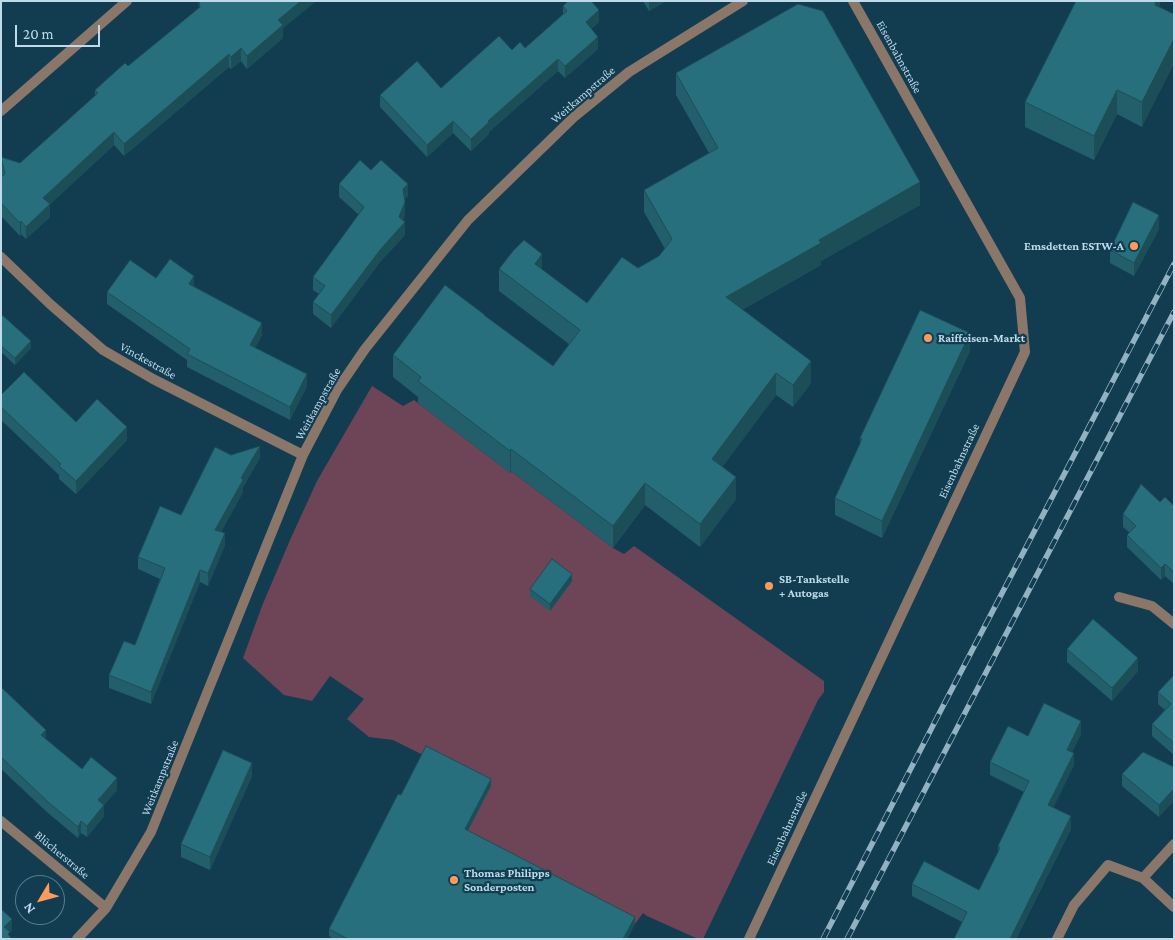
<!DOCTYPE html>
<html>
<head>
<meta charset="utf-8">
<style>
	body { margin:0 }
	#map { position:relative; width:1175px; height:940px; overflow:hidden; background:#123d51; font-family:"Crimson Pro",serif }
	canvas { display:block }
	.frame { position:absolute; inset:0; border:2px solid #bfdbea; pointer-events:none }
	.north { position:absolute; left:15px; top:875px; width:50px; height:50px; box-sizing:border-box; background:#123d51; border:1px solid #577c8e; border-radius:50%; rotate:233deg; font-size:14px; font-weight:700; line-height:20px; text-align:center; color:#bfdbea }
	.north::after { content:''; display:block; margin:auto; width:18px; height:22px; background:#ff9b5a; clip-path:polygon(50% 0,100% 100%,50% 72%,0 100%) }
	.scale { position:absolute; left:15px; top:25px; width:85px; height:22px; box-sizing:border-box; border:2px solid #bfdbea; border-top:0; padding-left:6px; font-size:15px; line-height:18px; white-space:nowrap; color:#bfdbea; -webkit-text-stroke:4px #123d51; paint-order:stroke }
</style>
</head>
<body>
<div id="map">
<canvas width="1175" height="940"></canvas>
<div class="frame"></div>
<div class="north">N</div>
<div class="scale">20 m</div>
</div>
<script>
const g = document.querySelector('canvas').getContext('2d');
g.lineJoin = 'round';
function paint(path, color) { g.fillStyle = color; g.fill(path, 'evenodd'); }
const shape = rows => new Path2D(rows.map(r => 'M' + r).join(''));
function stroke(path, color, width, dash) { g.strokeStyle = color; g.lineWidth = width; g.lineCap = dash ? 'butt' : 'round'; g.setLineDash(dash || []); g.stroke(path); }
function write(font, color, halo, rows, align = 'center') {
  g.font = font + ' "Crimson Pro",serif'; g.lineWidth = 4.5; g.setLineDash([]); g.textBaseline = 'middle'; g.strokeStyle = halo; g.fillStyle = color; for (const [text, x, y, turn = 0] of rows) {
    g.save(); g.translate(x, y); g.rotate((+turn || 0) * Math.PI / 180); g.textAlign = isNaN(turn) ? turn : align; if (halo) g.strokeText(text, 0, 0); g.fillText(text, 0, 0); g.restore();
  }
}
paint(shape([
	[372,386,403,406,414,400,509,472,510,473,511,471,613,548,624,554,634,546,824,681,824,692,818,700,703,939,698,939,647,916,643,913,635,924,465,836,426,753,421,754,393,740,369,737,347,719,364,699,330,676,312,701,284,695,243,658,262,606,290,540,317,481]
]), '#6e4457');
stroke(shape([
	[1,111,127,1],
	[1,257,50,304,103,350,153,379,303,455],
	[1119,597,1152,606,1174,624],
	[1,821,106,908],
	[1143,878,1174,844],
	[77,939,106,908,151,832,303,455,337,390,365,349,468,220,575,116,629,72,743,1],
	[749,939,1025,352,1020,298,853,1],
	[1057,939,1074,905,1108,865,1143,878,1174,907]
]), '#8b766a', 10);
const rail = shape([
	[823,939,942,708,1174,264],
	[847,939,1174,312]
]);
stroke(rail, '#92b2c2', 5.5);
stroke(rail, '#123d51', 4, [11]);
paint(shape([
	[198,1,316,1,283,28,283,38,247,69,241,61,231,69,229,67,124,156,114,145,50,204,50,217,26,239,21,234,20,236,1,216,1,177,2,176,1,171,1,157,20,163,95,96,95,90,128,66,199,8],
	[643,1,666,1,649,11],
	[1160,1,1142,127,1117,114,1094,160,1025,127,1025,102],
	[563,6,599,22,591,29,598,49,565,78,558,71,489,132,489,134,471,151,453,133,427,157,380,107,380,95,441,88,525,48,563,14],
	[676,73,920,205,821,261,821,265,742,310,811,383,793,407,776,395,722,467,736,499,700,547,645,505,613,548,511,471,510,473,418,403,418,397,393,377,393,355,485,316,553,366,569,344,499,291,499,269,542,270,587,303,638,268,659,256,665,249,644,212,644,190,709,153,676,95],
	[371,170,408,196,404,200,405,215,403,220,405,235,380,262,331,328,313,314,313,302,319,294,313,290,313,277,359,215,339,197,339,184],
	[1159,229,1134,276,1110,263,1110,250],
	[156,278,194,286,262,335,255,348,307,386,290,420,187,367,187,360,107,304,107,292],
	[1,314,31,348,15,365,1,352],
	[970,351,882,538,835,515,835,498,860,444,860,438],
	[1,395,76,422,127,440,76,494,59,479,59,475,1,420],
	[260,458,243,487,243,492,221,532,225,545,208,586,200,582,151,704,109,688,109,675,135,645,160,579,138,569,138,557,181,515],
	[1160,502,1174,506,1174,584,1165,576,1161,580,1127,547,1127,535,1130,533,1123,527,1123,514],
	[572,581,550,611,530,596,530,589],
	[1067,649,1138,671,1112,701,1067,662],
	[1174,675,1174,755,1152,736,1152,724,1165,710,1158,704,1158,692],
	[1,687,46,740,82,769,117,790,104,805,104,816,87,837,81,833,78,838,48,813,1,769],
	[1081,734,1072,752,1074,765,1053,808,1071,829,1016,939,954,939,962,922,912,896,912,884,979,890,998,853,998,846,1024,792,990,775,990,762,1028,736],
	[1174,767,1159,817,1122,786,1122,774],
	[252,776,210,870,181,857,181,844],
	[491,786,468,831,635,924,627,939,334,939,329,936,329,929,401,795]
]), '#225f6b');
paint(shape([
	[301,1,316,1,283,28,283,38,247,69,247,56,278,20],
	[649,1,666,1,649,11],
	[1156,1,1160,1,1160,18,1155,5],
	[599,10,599,22,586,34,586,22],
	[598,37,598,49,565,78,565,66],
	[1174,39,1174,64,1142,127,1142,102],
	[241,48,241,61,231,69,231,57],
	[229,54,229,67,124,156,124,144],
	[558,59,558,71,489,132,489,134,471,151,471,139,488,121],
	[1117,90,1117,114,1094,160,1094,136],
	[453,121,453,133,427,157,427,145],
	[114,132,114,145,43,211,43,198],
	[920,182,920,205,821,261,821,265,726,319,726,297,819,240],
	[408,184,408,196,403,202,403,189],
	[405,202,405,215,400,228,405,222,405,235,380,262,331,328,331,315,399,217],
	[50,204,50,217,26,239,26,227],
	[1159,215,1159,229,1134,276,1134,263],
	[21,221,21,234,20,236,20,223],
	[542,254,542,276,535,264],
	[194,276,194,289,189,284],
	[262,323,262,335,250,358,250,345],
	[970,333,970,351,882,538,882,521],
	[31,341,31,348,15,365,15,358],
	[811,361,811,383,793,407,793,385],
	[776,373,776,395,712,481,712,459],
	[307,374,307,386,290,420,290,407],
	[127,427,127,440,76,494,76,481],
	[260,446,260,458,243,487,243,492,215,543,215,530,241,478],
	[511,449,511,471,510,473,510,451],
	[736,477,736,499,700,547,700,524],
	[645,483,645,505,613,548,613,526],
	[225,533,225,545,208,586,208,573],
	[1165,564,1165,576,1161,580,1161,568],
	[200,570,200,582,151,704,151,692],
	[572,574,572,581,550,611,550,604],
	[1138,658,1138,671,1112,701,1112,688],
	[1081,721,1081,734,1067,762,1067,750],
	[46,730,46,741,41,735],
	[1074,753,1074,765,1048,818,1048,805],
	[252,763,252,776,210,870,210,857],
	[117,778,117,790,104,805,104,816,87,837,87,826,98,800],
	[491,779,491,786,465,836,465,829],
	[1174,789,1174,801,1159,817,1159,805],
	[1071,816,1071,829,1016,939,1010,939],
	[81,821,81,833,78,838,78,827],
	[635,917,635,924,627,939,623,939],
	[12,919,12,931,4,938,4,927]
]), '#1b4e57');
const building = shape([
	[199,1,301,1,278,20,283,25,247,56,241,48,231,57,229,54,124,144,114,132,43,198,50,204,26,227,21,221,20,223,1,203,1,177,5,174,1,157,20,163,98,93,95,90,125,63,128,66,200,7,199,1],
	[568,1,591,1,599,10,586,22,598,37,565,66,558,59,488,121,489,122,471,139,453,121,427,145,380,95,417,61,441,88,499,36,512,50,520,42,525,48,567,11,563,6,568,1],
	[1076,1,1156,1,1155,5,1174,14,1174,39,1142,102,1117,90,1094,136,1025,102,1076,1],
	[798,4,823,11,920,182,819,240,821,243,726,297,811,361,793,385,776,373,712,459,736,477,700,524,645,483,613,526,511,449,510,451,418,381,421,377,393,355,445,285,485,315,484,315,553,366,580,330,499,269,513,251,524,240,542,254,535,264,587,303,622,257,638,268,659,256,672,239,644,190,718,148,676,73,798,4],
	[360,160,371,170,381,160,408,184,403,189,405,202,399,217,405,222,380,250,331,315,313,302,325,286,313,277,364,207,339,184,360,160],
	[1133,202,1159,215,1134,263,1110,250,1133,202],
	[170,259,194,276,189,284,262,323,250,345,307,374,290,407,187,354,190,349,107,292,130,260,156,278,170,259],
	[920,310,970,333,882,521,835,498,862,439,860,438,920,310],
	[1,314,31,341,15,358,1,346,1,314],
	[24,372,76,422,97,399,127,427,76,481,59,466,61,464,1,407,1,395,24,372],
	[260,446,241,478,243,480,215,530,225,533,208,573,200,570,151,692,109,675,124,641,135,645,165,568,138,557,160,506,181,515,215,447,231,455,260,446],
	[1141,484,1160,502,1165,497,1174,506,1174,572,1165,564,1161,568,1127,535,1136,526,1123,514,1141,484],
	[552,559,572,574,550,604,530,589,552,559],
	[1093,619,1138,658,1112,688,1067,649,1093,619],
	[1174,675,1174,743,1152,724,1171,704,1158,692,1174,675],
	[1,687,46,730,41,735,82,769,91,757,117,778,98,800,104,805,87,826,81,821,78,827,48,802,1,757,1,687],
	[1044,703,1081,721,1067,750,1074,753,1048,805,1071,816,1010,939,954,939,967,912,912,884,924,861,979,890,1000,848,998,846,1029,781,990,762,1008,726,1028,736,1044,703],
	[426,746,491,779,465,829,635,917,623,939,348,939,329,929,398,794,401,795,426,746],
	[223,750,252,763,210,857,181,844,223,750],
	[1143,752,1174,767,1174,789,1159,805,1122,774,1143,752],
	[1,909,12,919,4,927,10,932,8,934,11,938,10,939,1,939,1,909]
]);
paint(building, '#276f7c');
stroke(building, '#1b4e57', 1);
for (const [x, y, r, color] of [
	[1134,246,5,"#ff9b5a"],
	[928,338,5,"#ff9b5a"],
	[769,586,5,"#ff9b5a"],
	[454,880,5,"#ff9b5a"]
]) { const dot = new Path2D(); dot.arc(x, y, r, 0, 2 * Math.PI); g.fillStyle = color; g.fill(dot); stroke(dot, '#123d51', 2); }
write('12px', '#bfdbea', '#123d51', [
	["Eisenbahnstraße",899,57,61],
	["Weitkampstraße",583,95,-41],
	["Vinckestraße",148,361,29],
	["Weitkampstraße",318,404,-61],
	["Eisenbahnstraße",959,461,-65],
	["Weitkampstraße",160,778,-68],
	["Eisenbahnstraße",787,828,-65],
	["Blücherstraße",62,855,40]
]);
write('bold 12px', '#bfdbea', '#123d51', [
	["Emsdetten ESTW-A",1124,246,"right"],
	["Raiffeisen-Markt",938,338],
	["SB-Tankstelle",779,579],
	["+ Autogas",779,593],
	["Thomas Philipps",464,873],
	["Sonderposten",464,887]
], 'left');
</script>
</body>
</html>
